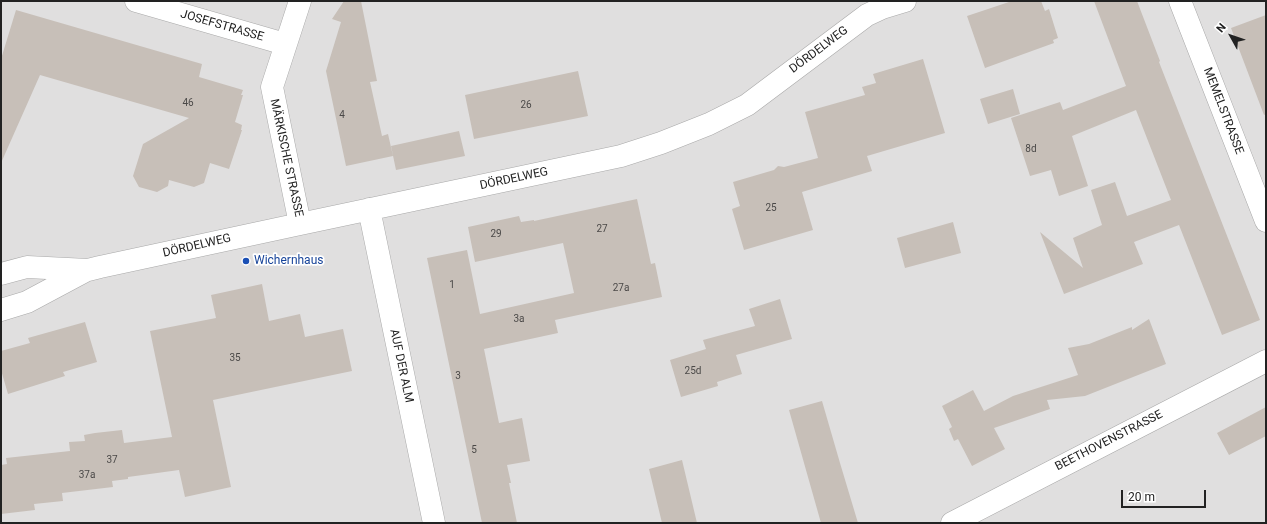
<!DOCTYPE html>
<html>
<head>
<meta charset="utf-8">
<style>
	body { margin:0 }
	#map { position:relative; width:1267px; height:524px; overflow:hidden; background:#f2efe9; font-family:Roboto,sans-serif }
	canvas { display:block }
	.frame { position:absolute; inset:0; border:2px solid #222; pointer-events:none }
	.north { position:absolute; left:1211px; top:16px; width:40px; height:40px; -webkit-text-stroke:3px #fff; paint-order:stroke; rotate:310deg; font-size:11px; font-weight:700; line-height:16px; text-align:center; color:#222 }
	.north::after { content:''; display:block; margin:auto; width:14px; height:18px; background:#222; clip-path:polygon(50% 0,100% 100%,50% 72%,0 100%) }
	.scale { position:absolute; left:1121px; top:490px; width:85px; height:18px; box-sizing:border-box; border:2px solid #222; border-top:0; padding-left:5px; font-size:12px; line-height:14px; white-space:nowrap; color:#222; -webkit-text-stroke:3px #fff; paint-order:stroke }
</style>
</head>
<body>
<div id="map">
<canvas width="1267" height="524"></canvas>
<div class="frame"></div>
<div class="north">N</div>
<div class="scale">20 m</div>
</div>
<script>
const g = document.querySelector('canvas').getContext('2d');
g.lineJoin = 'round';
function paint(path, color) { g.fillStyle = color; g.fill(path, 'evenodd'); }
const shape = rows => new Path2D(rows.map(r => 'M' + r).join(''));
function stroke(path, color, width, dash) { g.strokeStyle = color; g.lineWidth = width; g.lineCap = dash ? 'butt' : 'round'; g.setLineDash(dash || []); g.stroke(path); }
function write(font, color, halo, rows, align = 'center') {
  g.font = font + ' Roboto,sans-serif'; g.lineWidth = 3.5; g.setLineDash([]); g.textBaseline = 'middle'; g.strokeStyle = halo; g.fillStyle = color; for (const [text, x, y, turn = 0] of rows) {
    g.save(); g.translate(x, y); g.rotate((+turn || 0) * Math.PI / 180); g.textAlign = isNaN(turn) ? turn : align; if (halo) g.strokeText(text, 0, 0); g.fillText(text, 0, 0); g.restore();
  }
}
paint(shape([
	[1,1,1266,1,1266,523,1,523]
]), '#e0dfdf');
paint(shape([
	[344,1,361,1,377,81,370,82,382,136,388,134,393,156,346,166,326,71,341,22,332,19],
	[1012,1,1041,1,1045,11,1049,9,1058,38,1053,40,1054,43,985,68,967,16],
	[1094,1,1137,1,1160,61,1159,62,1260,320,1222,335,1179,225,1134,242,1143,264,1064,294,1040,232,1083,268,1073,238,1102,225,1091,190,1115,182,1127,216,1171,200,1136,110,1072,136,1088,186,1059,196,1051,170,1030,176,1011,118,1060,102,1063,110,1126,86],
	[16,10,202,64,199,77,243,90,241,95,243,95,235,122,242,125,241,130,242,130,229,169,210,163,204,183,194,187,169,180,168,186,157,192,139,187,133,176,143,144,189,118,40,75,1,163,1,59],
	[1266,15,1266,114,1264,115,1231,28],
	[923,59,945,133,867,156,872,171,802,192,813,230,744,250,732,209,740,206,733,182,774,170,778,166,784,167,818,158,805,112,865,95,862,87,876,83,873,74],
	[578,71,588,116,474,139,465,95],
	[1013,89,1020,114,988,124,980,99],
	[459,131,465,156,396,170,391,146],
	[637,199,651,264,655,263,662,297,555,320,558,333,484,349,499,423,522,418,530,461,507,465,511,483,509,483,517,523,482,523,427,258,467,250,480,314,574,293,563,243,475,262,468,227,519,216,521,222,534,220,534,221],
	[953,222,961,253,905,268,897,238],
	[262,284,269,321,300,314,305,337,343,329,352,371,213,400,231,487,185,497,179,470,128,477,128,479,112,481,113,487,62,493,63,501,34,504,35,510,1,514,1,465,7,464,6,458,70,451,69,442,85,441,84,435,95,433,122,430,124,443,172,437,150,331,216,318,211,295],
	[780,299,792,339,736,355,742,374,717,382,718,386,681,397,670,360,706,349,703,340,755,326,749,309],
	[1149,319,1166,364,1085,396,1047,400,1050,409,994,428,1005,449,972,466,958,439,954,441,949,429,952,427,942,406,973,390,984,411,1013,396,1078,375,1068,348,1089,344,1132,327,1132,330],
	[85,322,97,362,63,372,65,376,8,394,1,370,1,351,30,343,28,338],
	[822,401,840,463,858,523,821,523,789,410],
	[1266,407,1266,436,1229,455,1217,433],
	[682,460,697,523,662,523,649,469]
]), '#c7bfb8');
const minor = shape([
	[136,1,285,44],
	[1180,1,1266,221],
	[369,209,434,523],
	[300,224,272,87,300,1],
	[1,274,27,267,88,270,100,267,300,224,621,156,661,143,709,124,747,105,867,15,882,8,905,1],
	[1,310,27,302,87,270],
	[952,523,1266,361]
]);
stroke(minor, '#a9a9a9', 23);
stroke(minor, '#fff', 22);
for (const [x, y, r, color] of [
	[246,261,4,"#1a4fb4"]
]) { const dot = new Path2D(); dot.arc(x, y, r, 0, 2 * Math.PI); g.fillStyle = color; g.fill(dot); stroke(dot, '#fff', 1.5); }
write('10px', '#4b4948', null, [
	["46",188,103],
	["26",526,105],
	["4",342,115],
	["8d",1031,149],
	["25",771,208],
	["27",602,229],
	["29",496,234],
	["1",452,285],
	["27a",621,288],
	["3a",519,319],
	["35",235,358],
	["25d",693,371],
	["3",458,376],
	["5",474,450],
	["37",112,460],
	["37a",87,475]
]);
write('12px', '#222', '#fff', [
	["JOSEFSTRASSE",222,26,16],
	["DÖRDELWEG",819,50,-37],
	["MEMELSTRASSE",1223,111,69],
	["MÄRKISCHE STRASSE",286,158,78],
	["DÖRDELWEG",514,179,-12],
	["DÖRDELWEG",197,246,-13],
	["AUF DER ALM",401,366,78],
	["BEETHOVENSTRASSE",1109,441,-27]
]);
write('12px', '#164399', '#fff', [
	["Wichernhaus",254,261]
], 'left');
</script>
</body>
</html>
